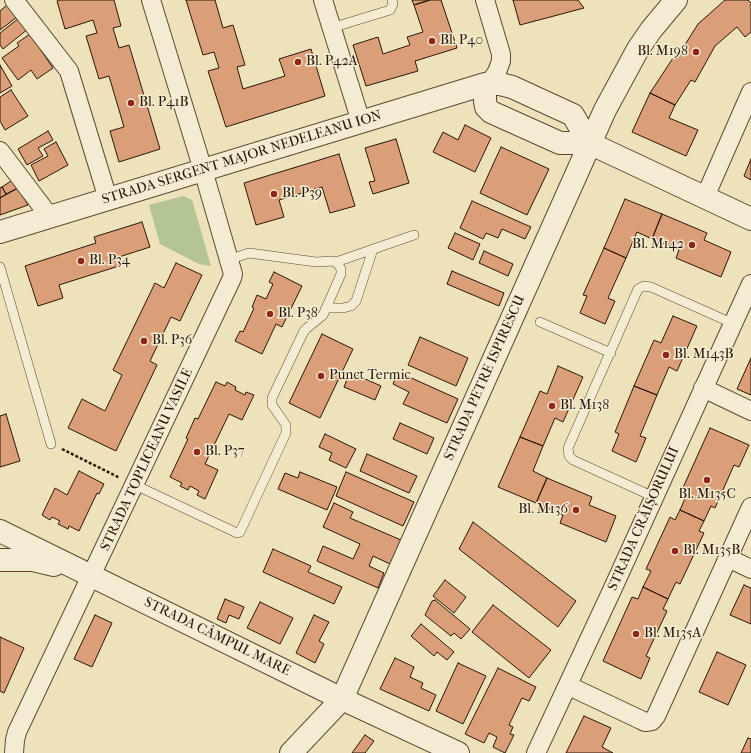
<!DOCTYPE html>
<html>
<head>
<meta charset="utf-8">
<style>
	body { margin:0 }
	canvas { display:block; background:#ede2b9 }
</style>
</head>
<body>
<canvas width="751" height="753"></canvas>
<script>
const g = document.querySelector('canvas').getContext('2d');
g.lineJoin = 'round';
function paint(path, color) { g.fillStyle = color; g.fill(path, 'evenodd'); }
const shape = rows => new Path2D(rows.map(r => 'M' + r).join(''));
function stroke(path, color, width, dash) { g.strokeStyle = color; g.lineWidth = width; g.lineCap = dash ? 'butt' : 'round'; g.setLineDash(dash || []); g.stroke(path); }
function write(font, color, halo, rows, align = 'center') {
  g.font = font + ' "IM FELL French Canon",serif'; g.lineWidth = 3; g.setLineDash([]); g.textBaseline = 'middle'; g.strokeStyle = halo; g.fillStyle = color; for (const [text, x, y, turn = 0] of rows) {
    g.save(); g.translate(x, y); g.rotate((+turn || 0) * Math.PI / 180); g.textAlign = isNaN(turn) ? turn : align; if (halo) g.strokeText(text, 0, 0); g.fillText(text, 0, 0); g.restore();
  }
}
paint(shape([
	[183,196,192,200,211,266,199,264,160,244,149,205]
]), '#b4c492');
const building = shape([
	[59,0,114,0,121,26,113,28,119,48,129,45,160,149,119,162,110,131,124,127,109,76,99,79,86,36,97,33,93,20,65,29,57,1,59,0],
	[186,0,215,0,223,28,233,25,245,65,237,67,243,89,285,76,279,59,311,49,325,96,226,127,208,71,219,68,214,52,203,55,186,0],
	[412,0,430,0,414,5,412,0],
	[430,0,441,0,457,48,415,61,418,71,366,86,353,45,378,37,383,54,410,45,407,37,423,32,414,5,430,0],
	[513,0,578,0,584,8,520,25,513,0],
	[725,0,748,0,751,3,751,32,745,37,737,27,715,46,695,82,691,80,675,105,650,93,673,58,676,59,698,24,725,0],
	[7,5,17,17,0,30,0,11,7,5],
	[19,18,28,29,3,49,0,45,0,33,19,18],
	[30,34,53,68,37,79,31,70,18,80,2,58,19,46,17,43,30,34],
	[0,65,12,86,0,93,0,65],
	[11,90,28,116,5,130,0,121,0,97,11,90],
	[650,93,675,105,669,118,698,130,686,156,632,132,650,93],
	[465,125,491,138,475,172,433,152,443,132,458,140,465,125],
	[48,131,53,140,38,148,43,156,27,165,18,149,48,131],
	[396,139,409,183,373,194,369,182,375,181,365,148,396,139],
	[56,142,68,165,39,181,31,165,48,156,44,149,56,142],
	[501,147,549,169,527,215,480,193,501,147],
	[339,154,355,206,330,213,322,187,279,200,284,217,256,225,244,183,339,154],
	[751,159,751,180,744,176,751,159],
	[14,179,18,188,6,194,2,187,14,179],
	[2,187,6,194,0,198,0,188,2,187],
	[18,188,28,205,0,215,0,198,18,188],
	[625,199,662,214,652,239,637,232,626,258,604,248,625,199],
	[472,201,531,227,525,239,502,229,498,238,486,233,483,239,460,228,472,201],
	[662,214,707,233,704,240,731,252,721,277,676,258,679,250,652,239,662,214],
	[142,222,150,247,119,257,122,265,59,285,63,298,38,306,25,266,96,243,94,237,142,222],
	[455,233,480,244,473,260,448,248,455,233],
	[604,248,626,258,608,298,615,301,605,324,580,313,587,296,583,295,604,248],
	[484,251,513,264,508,276,479,263,484,251],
	[176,263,202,275,180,321,171,317,150,361,157,365,116,451,68,428,82,399,105,411,122,375,113,370,155,283,164,288,176,263],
	[452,271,504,293,499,306,447,284,452,271],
	[274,272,302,286,282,327,276,324,262,354,235,341,240,331,243,332,254,308,252,307,257,295,266,299,273,284,269,282,274,272],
	[673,316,697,326,677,371,669,367,657,395,634,386,654,340,661,343,673,316],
	[322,334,353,349,320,418,289,403,322,334],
	[420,337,468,358,456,386,408,365,420,337],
	[751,358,751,395,737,389,751,358],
	[558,366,583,377,563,422,555,418,543,446,520,437,540,391,547,394,558,366],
	[350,372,381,386,375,400,344,387,350,372],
	[398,372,458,399,447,423,403,404,409,392,393,384,398,372],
	[216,382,225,386,227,382,236,387,235,390,245,395,246,392,254,395,242,420,229,414,205,464,218,470,205,499,197,495,199,491,190,486,188,490,180,486,182,483,170,477,188,439,186,438,195,418,198,419,216,382],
	[634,386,657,395,640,436,646,438,636,462,612,451,619,434,615,432,634,386],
	[6,414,20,461,0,467,0,416,6,414],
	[400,423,434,438,427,454,393,439,400,423],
	[710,428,749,445,739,467,734,465,715,508,711,506,704,521,680,510,687,494,681,492,710,428],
	[325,434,356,449,346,468,329,460,332,453,319,447,325,434],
	[520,437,543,446,533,471,547,478,536,503,498,487,520,437],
	[367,454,417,476,409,493,360,471,367,454],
	[79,471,104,484,99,494,97,493,79,531,69,526,68,529,58,524,60,521,52,517,50,520,42,515,55,488,67,495,79,471],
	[300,472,337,487,327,510,278,489,285,473,298,478,300,472],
	[346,472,414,502,403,526,336,496,346,472],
	[547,478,592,497,589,505,616,516,606,542,560,523,563,515,536,503,547,478],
	[334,503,353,512,350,518,401,540,390,564,373,556,369,566,384,573,378,588,317,561,323,546,353,559,360,544,323,527,334,503],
	[680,510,704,521,699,531,704,533,680,584,676,582,668,599,643,587,651,571,646,569,670,517,675,520,680,510],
	[473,522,576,601,558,627,459,549,473,522],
	[273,549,311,566,308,572,342,587,334,604,263,572,273,549],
	[445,580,466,597,454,613,433,596,445,580],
	[744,585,751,588,751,624,730,615,744,585],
	[643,587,668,599,663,609,667,611,646,656,650,658,641,679,603,661,632,597,638,599,643,587],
	[225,599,244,607,239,619,229,615,226,623,217,619,225,599],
	[435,600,470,629,461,639,454,633,451,636,425,615,432,601,435,600],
	[260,602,293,618,280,644,247,628,260,602],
	[493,605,551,650,529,678,472,632,493,605],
	[95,615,112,623,92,667,74,659,95,615],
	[314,615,329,622,319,641,324,644,315,663,296,653,314,615],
	[421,624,454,652,447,660,437,652,434,656,411,636,421,624],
	[0,637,24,648,4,693,0,691,0,637],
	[717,652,746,665,728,705,699,692,717,652],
	[395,658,414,667,410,677,423,683,421,688,436,695,429,711,380,689,395,658],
	[458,663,486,676,463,724,436,711,458,663],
	[498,668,536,687,529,701,522,698,509,725,513,727,510,734,514,735,505,753,493,747,497,737,489,733,484,743,465,734,498,668],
	[584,716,611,728,602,747,613,753,566,753,584,716],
	[365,735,374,741,365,753,352,753,365,735],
	[748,738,751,739,751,753,741,753,748,738]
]);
paint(building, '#da9f79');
stroke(building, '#2c1608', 1);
const service = shape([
	[331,28,390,10,393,4,392,0],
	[336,262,414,235],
	[0,267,51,444],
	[326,308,343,308,351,306,356,301,373,249],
	[540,322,611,353],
	[135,485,237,533,240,532,286,433,286,425,272,405,272,398,304,331,307,328,323,315,341,274,341,269,338,264,333,261,316,262,249,253,228,260],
	[654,497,573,460,569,456,568,448,638,289,644,286,651,287,734,324]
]);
const minor = shape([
	[14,0,69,71,108,199],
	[323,0,361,122],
	[485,84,492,79,497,72,501,61,501,54,485,0],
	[0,151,50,217],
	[705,197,751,92],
	[703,388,751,411],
	[728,558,751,569],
	[569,686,641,720,645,722,652,721,656,716,751,507],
	[14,753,15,740,17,732,232,278,233,274,203,170,151,0],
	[536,753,613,588,751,284]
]);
const tertiary = shape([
	[485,84,485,101,486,107,491,112,560,143,589,143,751,219],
	[0,232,485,84,500,84,512,87,573,115,589,143],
	[0,531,342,699,458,753],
	[0,560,33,560,54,565],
	[291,753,342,699,605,110,638,49,651,30,676,0]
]);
stroke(service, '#5c4934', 10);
stroke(minor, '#5c4934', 20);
stroke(tertiary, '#5c4934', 24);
stroke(shape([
	[62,449,120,478]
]), '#2c1608', 2.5, [3, 2]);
stroke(service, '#f3ecd2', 9);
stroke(minor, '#f3ecd2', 18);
stroke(tertiary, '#f3ecd2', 22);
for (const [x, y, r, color] of [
	[432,41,4,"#8f2418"],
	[696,52,4,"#8f2418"],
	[298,62,4,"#8f2418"],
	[131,103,4,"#8f2418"],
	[274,194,4,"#8f2418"],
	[692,245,4,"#8f2418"],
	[81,261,4,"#8f2418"],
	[270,314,4,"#8f2418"],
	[144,341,4,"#8f2418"],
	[666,355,4,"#8f2418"],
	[321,376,4,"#8f2418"],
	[552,406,4,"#8f2418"],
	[197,452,4,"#8f2418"],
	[707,480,4,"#8f2418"],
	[576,510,4,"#8f2418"],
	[675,551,4,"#8f2418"],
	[636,634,4,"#8f2418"]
]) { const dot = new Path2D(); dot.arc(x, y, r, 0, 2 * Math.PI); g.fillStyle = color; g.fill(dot); stroke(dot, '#f3ecd2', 1.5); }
write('14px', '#2c1608', '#f3ecd2', [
	["Bl. P40",440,41],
	["Bl. M198",688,52,"right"],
	["Bl. P42A",306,62],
	["Bl. P41B",139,103],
	["Bl. P39",282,194],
	["Bl. M142",684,245,"right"],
	["Bl. P34",89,261],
	["Bl. P38",278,314],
	["Bl. P36",152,341],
	["Bl. M143B",674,355],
	["Punct Termic",329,376],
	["Bl. M138",560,406],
	["Bl. P37",205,452],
	["Bl. M135C",707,495,"center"],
	["Bl. M136",568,510,"right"],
	["Bl. M135B",683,551],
	["Bl. M135A",644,634]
], 'left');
write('14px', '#2c1608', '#f3ecd2', [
	["STRADA SERGENT MAJOR NEDELEANU ION",242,158,-17],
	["STRADA PETRE ISPIRESCU",485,378,-66],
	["STRADA TOPLICEANU VASILE",147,460,-65],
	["STRADA CRĂIȘORULUI",644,519,-66],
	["STRADA CÂMPUL MARE",217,637,26]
]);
</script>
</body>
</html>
